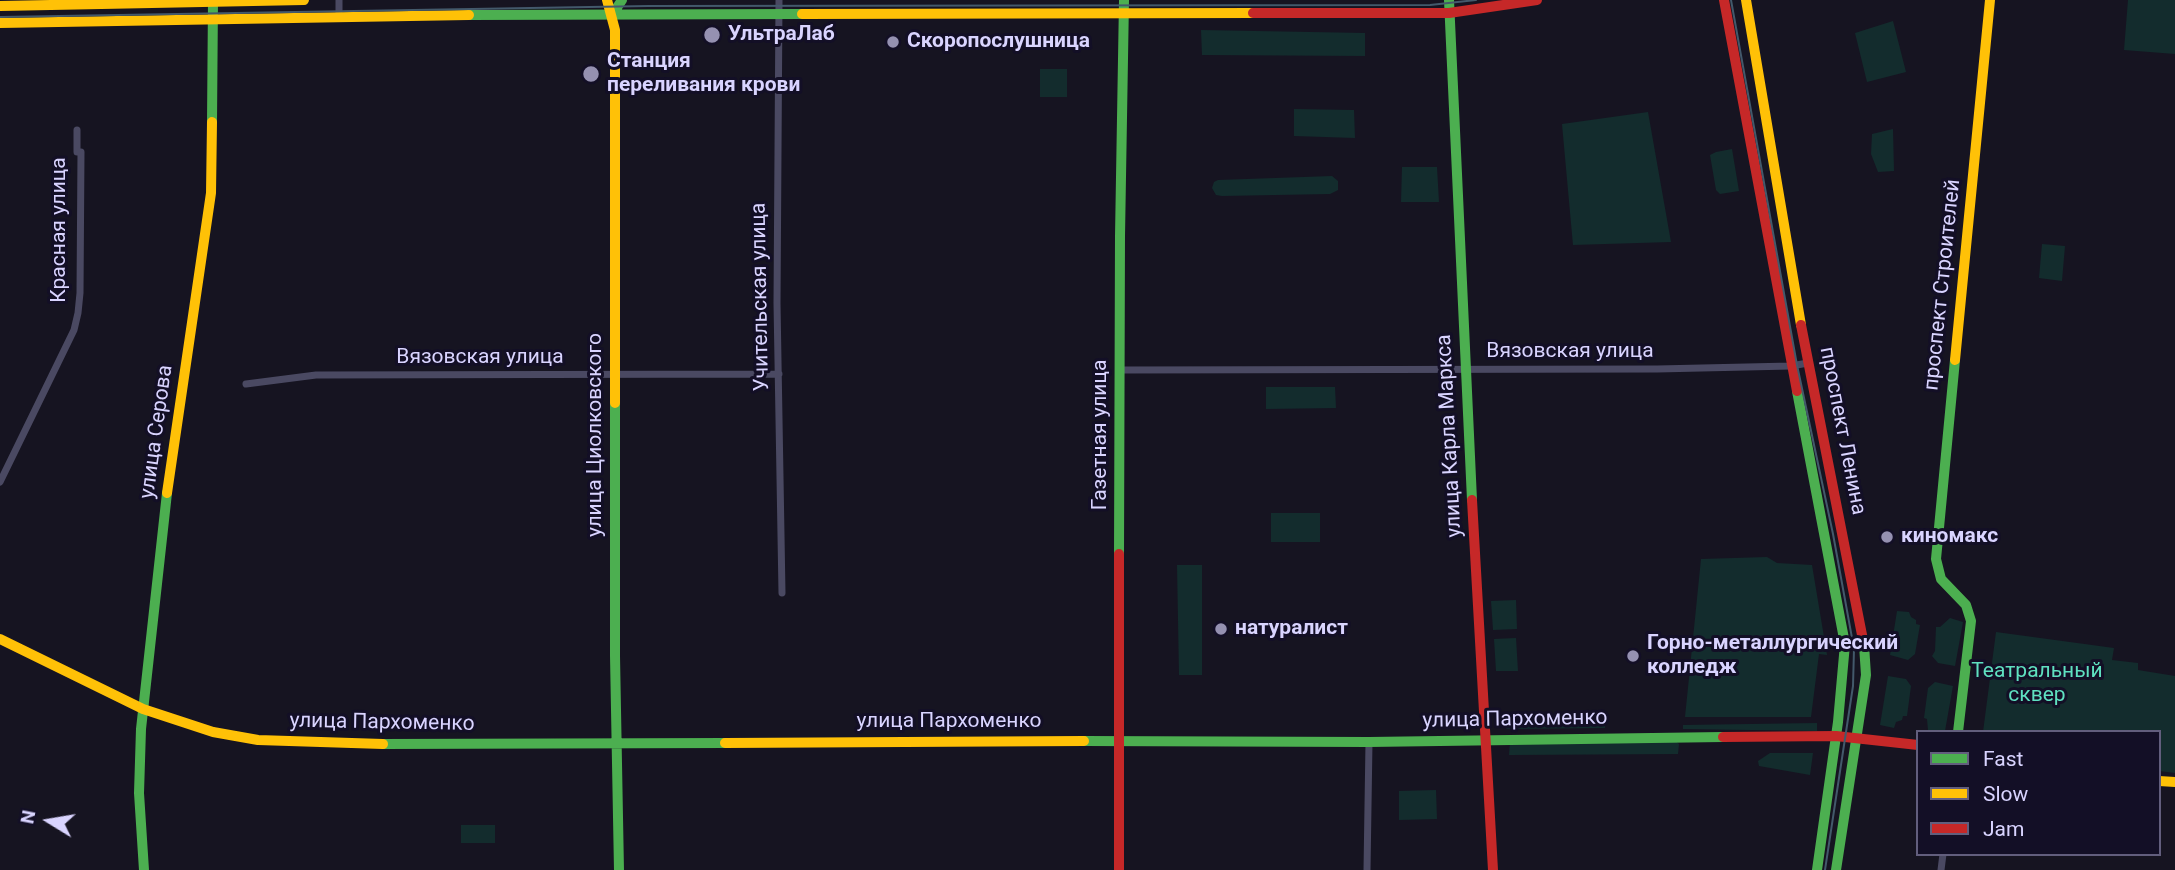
<!DOCTYPE html>
<html>
<head>
<meta charset="utf-8">
<style>
	body { margin:0 }
	#map { position:relative; width:2175px; height:870px; overflow:hidden; background:#161421; font-family:Roboto,sans-serif }
	canvas { display:block }
	.legend { position:absolute; left:1916px; top:730px; width:245px; height:126px; box-sizing:border-box; background:#130f26; border:2px solid #625e7d; margin:0; padding:9px 12px; list-style:none; font-size:21px; color:#d9d4ff }
	.legend li { display:flex; align-items:center; gap:14px; height:35px }
	.legend b { width:35px; border:2px solid #625e7d }
	.north { position:absolute; left:14px; top:786px; width:70px; height:70px; -webkit-text-stroke:5px #130f26; paint-order:stroke; rotate:281deg; font-size:19px; font-weight:700; line-height:28px; text-align:center; color:#d9d4ff }
	.north::after { content:''; display:block; margin:auto; width:24px; height:32px; background:#d9d4ff; clip-path:polygon(50% 0,100% 100%,50% 72%,0 100%) }
</style>
</head>
<body>
<div id="map">
<canvas width="2175" height="870"></canvas>
<ul class="legend">
<li><b style="height:9px;background:#4caf50"></b>Fast</li>
<li><b style="height:9px;background:#ffc107"></b>Slow</li>
<li><b style="height:9px;background:#c62828"></b>Jam</li>
</ul>
<div class="north">N</div>
</div>
<script>
const g = document.querySelector('canvas').getContext('2d');
g.lineJoin = 'round';
function paint(path, color) { g.fillStyle = color; g.fill(path, 'evenodd'); }
const shape = rows => new Path2D(rows.map(r => 'M' + r).join(''));
function stroke(path, color, width, dash) { g.strokeStyle = color; g.lineWidth = width; g.lineCap = dash ? 'butt' : 'round'; g.setLineDash(dash || []); g.stroke(path); }
function write(font, color, halo, rows, align = 'center') {
  g.font = font + ' Roboto,sans-serif'; g.lineWidth = 6; g.setLineDash([]); g.textBaseline = 'middle'; g.strokeStyle = halo; g.fillStyle = color; for (const [text, x, y, turn = 0] of rows) {
    g.save(); g.translate(x, y); g.rotate((+turn || 0) * Math.PI / 180); g.textAlign = isNaN(turn) ? turn : align; if (halo) g.strokeText(text, 0, 0); g.fillText(text, 0, 0); g.restore();
  }
}
paint(shape([
	[2128,0,2175,0,2175,54,2124,50],
	[1893,21,1906,72,1867,82,1855,33],
	[1201,30,1365,33,1365,56,1202,55],
	[1040,69,1067,69,1067,97,1040,97],
	[1294,109,1354,110,1355,138,1294,136],
	[1648,112,1671,242,1573,245,1562,124],
	[1893,129,1894,171,1878,172,1871,154,1872,134],
	[1732,149,1739,191,1720,194,1716,190,1710,155,1716,152],
	[1402,167,1437,167,1439,202,1401,202],
	[1332,176,1338,181,1338,190,1330,194,1222,196,1216,195,1212,188,1214,182,1218,180],
	[2042,244,2065,246,2062,281,2039,278],
	[1266,387,1335,387,1336,408,1266,409],
	[1271,513,1320,513,1320,542,1271,542],
	[1767,557,1777,563,1812,565,1827,655,1819,654,1811,717,1685,717,1701,559],
	[1177,565,1202,565,1202,675,1179,675],
	[1516,600,1517,629,1493,630,1491,601],
	[1897,611,1909,612,1911,617,1916,620,1916,624,1920,625,1915,654,1908,660,1890,655],
	[1950,618,1963,622,1955,666,1938,663,1932,656,1935,651,1936,627,1940,627],
	[1996,632,2114,648,2112,660,2138,663,2138,670,2175,676,2175,773,2159,771,2159,732,1983,732],
	[1516,638,1518,671,1496,671,1494,639],
	[1888,676,1906,679,1911,686,1907,716,1903,716,1902,720,1896,722,1894,728,1880,725],
	[1935,682,1953,686,1945,731,1928,730,1927,719,1924,718,1928,688],
	[1605,722,1605,728,1506,729,1507,723],
	[1817,723,1817,731,1683,729,1683,725],
	[1676,741,1679,744,1678,754,1509,755,1510,742],
	[1770,753,1813,753,1810,775,1759,766,1758,761],
	[1436,790,1437,819,1399,820,1399,791],
	[461,825,495,825,495,843,461,843]
]), '#132c2d');
stroke(shape([
	[339,0,339,16],
	[779,0,777,303,782,593],
	[1121,370,1657,369,1791,366,1808,363],
	[246,384,316,375,779,374],
	[0,482,74,330,78,313,80,293,81,152,77,152,77,130],
	[1367,870,1369,742],
	[1941,870,1943,854]
]), '#4a4962', 7);
stroke(shape([
	[1449,0,1472,500],
	[469,15,802,14],
	[612,15,622,0],
	[212,122,213,0],
	[1955,360,1936,559,1941,579,1966,605,1971,621,1958,732],
	[1797,391,1845,644,1838,722,1817,870],
	[615,403,615,656,619,870],
	[1119,554,1120,236,1124,0],
	[1084,741,1369,742,1723,737],
	[383,744,725,743],
	[144,870,139,793,141,729,167,493],
	[1836,870,1866,675,1864,645]
]), '#4caf50', 10);
stroke(shape([
	[607,0,615,30,615,403],
	[1746,0,1801,325],
	[0,6,304,0],
	[802,14,1253,13],
	[0,23,469,15],
	[1955,360,1990,0],
	[167,493,211,193,212,122],
	[0,639,143,709,213,732,258,740,383,744],
	[725,743,1084,741],
	[2159,781,2175,782]
]), '#ffc107', 10);
stroke(shape([
	[1724,0,1797,391],
	[1253,13,1449,13,1537,0],
	[1801,325,1864,645],
	[1472,500,1493,870],
	[1723,737,1836,736,1918,745],
	[1119,870,1119,554]
]), '#c62828', 10);
stroke(shape([
	[1731,0,1797,365,1833,534,1854,649,1853,686,1825,870],
	[0,17,648,6,1430,5,1476,0]
]), '#43596b', 2);
for (const [x, y, r, color] of [
	[712,35,9,"#9591b1"],
	[893,42,7,"#9591b1"],
	[591,74,9,"#9591b1"],
	[1887,537,7,"#9591b1"],
	[1221,629,7,"#9591b1"],
	[1633,656,7,"#9591b1"]
]) { const dot = new Path2D(); dot.arc(x, y, r, 0, 2 * Math.PI); g.fillStyle = color; g.fill(dot); stroke(dot, '#130f26', 2.5); }
write('bold 21px', '#d9d4ff', '#130f26', [
	["УльтраЛаб",728,35],
	["Скоропослушница",907,42],
	["Станция",607,62],
	["переливания крови",607,86],
	["киномакс",1901,537],
	["натуралист",1235,629],
	["Горно-металлургический",1647,644],
	["колледж",1647,668]
], 'left');
write('21px', '#d9d4ff', '#130f26', [
	["Красная улица",60,230,-90],
	["проспект Строителей",1943,285,-84],
	["Учительская улица",761,297,-91],
	["Вязовская улица",1570,352],
	["Вязовская улица",480,358],
	["проспект Ленина",1842,431,79],
	["улица Серова",157,432,-82],
	["улица Циолковского",596,435,-90],
	["Газетная улица",1101,435,-90],
	["улица Карла Маркса",1450,436,-93],
	["улица Пархоменко",1515,720,-1],
	["улица Пархоменко",949,722],
	["улица Пархоменко",382,723,1]
]);
write('21px', '#5fe0c0', '#130f26', [
	["Театральный",2037,672],
	["сквер",2037,696]
]);
</script>
</body>
</html>
